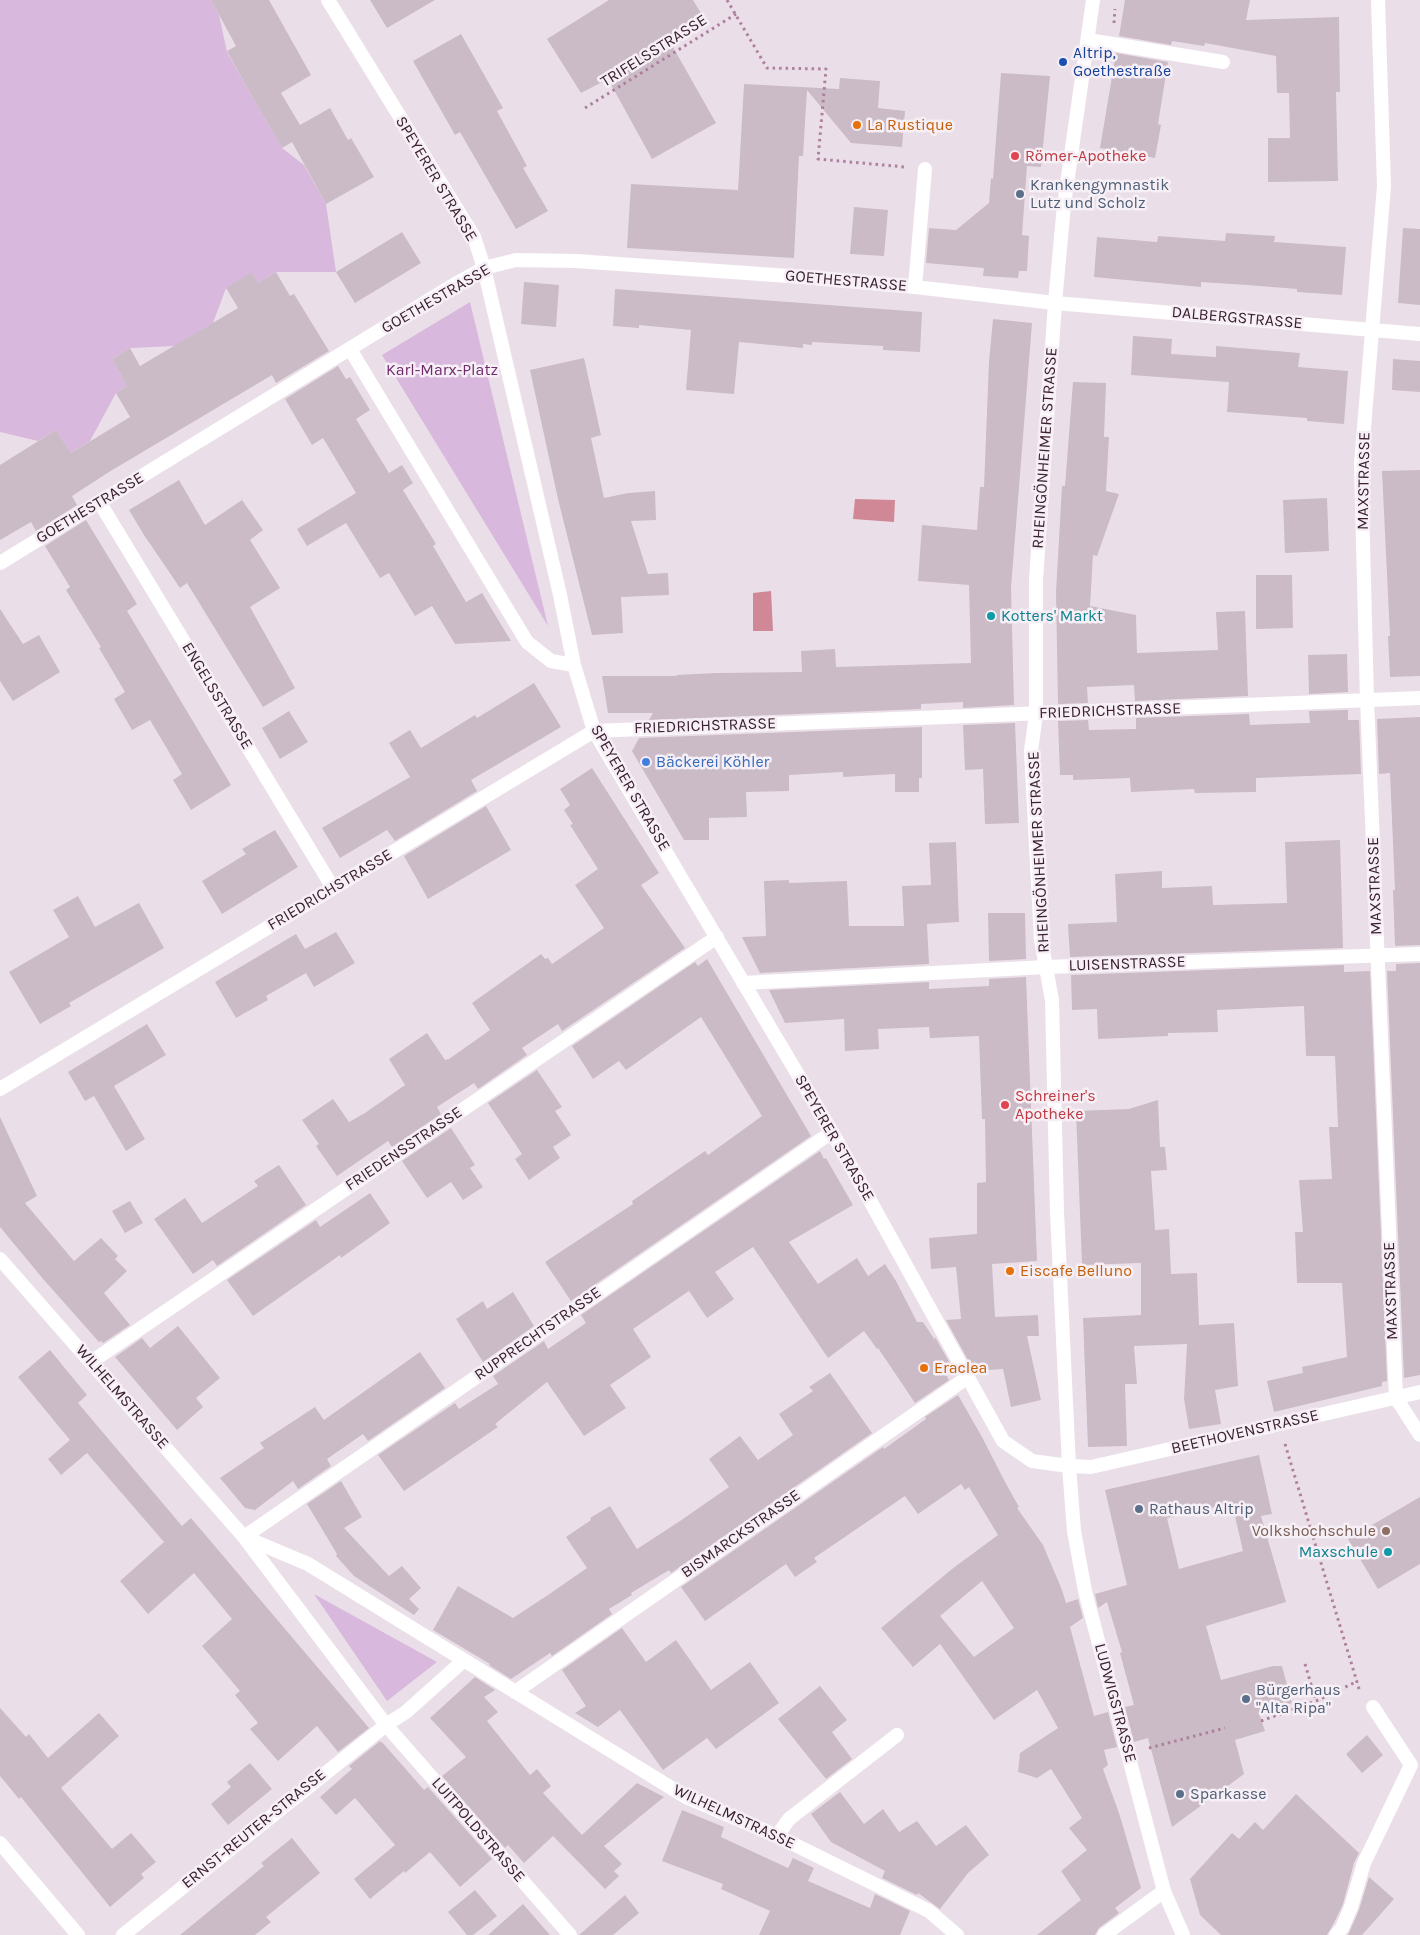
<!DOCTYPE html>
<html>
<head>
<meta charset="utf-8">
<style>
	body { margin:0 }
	canvas { display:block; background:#eadfe8 }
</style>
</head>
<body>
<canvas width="1420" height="1935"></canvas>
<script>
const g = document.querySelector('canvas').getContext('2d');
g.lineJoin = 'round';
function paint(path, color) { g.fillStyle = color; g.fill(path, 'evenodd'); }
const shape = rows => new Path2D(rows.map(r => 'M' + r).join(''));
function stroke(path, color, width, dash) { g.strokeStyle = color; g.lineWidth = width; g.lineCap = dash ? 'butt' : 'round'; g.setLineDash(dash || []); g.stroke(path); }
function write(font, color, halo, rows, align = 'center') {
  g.font = font + ' Karla,sans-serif'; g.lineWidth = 5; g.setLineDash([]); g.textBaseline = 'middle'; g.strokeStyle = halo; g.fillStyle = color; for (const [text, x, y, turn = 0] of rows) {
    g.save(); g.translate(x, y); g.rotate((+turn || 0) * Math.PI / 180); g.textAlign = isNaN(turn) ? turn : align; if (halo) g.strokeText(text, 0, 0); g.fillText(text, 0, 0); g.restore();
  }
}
paint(shape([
	[0,0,211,0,219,15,227,52,249,91,282,148,304,165,326,204,336,272,276,272,258,283,252,273,226,288,213,323,175,346,130,348,112,359,127,386,116,393,90,441,71,453,56,430,38,441,0,432],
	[470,302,548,626,382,355],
	[314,1594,437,1662,387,1701]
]), '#d8b8dc');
paint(shape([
	[855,499,895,500,894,522,853,519],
	[771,591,773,631,753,631,753,593]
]), '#d08796');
paint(shape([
	[211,0,269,0,311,75,281,93,300,125,330,108,348,140,351,138,374,177,326,204,292,142,282,148,249,91,227,51,236,46],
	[370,0,435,0,387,28],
	[609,0,693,0,704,18,669,40,716,123,652,159,608,79,581,93,547,39],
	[1125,0,1250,0,1246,20,1339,17,1340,92,1336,92,1338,181,1268,182,1268,138,1290,138,1289,93,1277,93,1276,56,1205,43,1204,46,1172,41,1171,45,1119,36],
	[461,34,503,108,497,111,527,166,523,168,548,211,516,229,460,132,455,135,413,61],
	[1116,53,1168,62,1158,124,1161,125,1155,158,1100,148],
	[1001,73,1050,76,1041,167,1027,166,1022,235,1029,236,1027,271,1019,271,1018,278,983,276,984,268,926,263,929,228,956,230,989,203,991,178,993,179],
	[840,78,880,81,878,108,905,111,902,147,851,143,807,90,803,156,799,156,794,258,627,248,631,184,738,190,744,84,839,89],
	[854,207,888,210,884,256,850,254],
	[1403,228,1420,229,1420,305,1398,303],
	[402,232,421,263,355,303,336,272],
	[1226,233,1275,236,1274,242,1346,247,1342,295,1297,292,1297,289,1247,285,1201,282,1201,287,1094,277,1097,237,1157,242,1158,236,1225,241],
	[252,272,258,283,276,272,290,296,294,294,329,351,276,383,272,375,109,472,72,496,77,505,36,531,31,522,0,540,0,465,56,430,71,453,130,417,116,393,127,386,112,359,130,348,140,366,238,308,226,288],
	[524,282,559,285,556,327,521,324],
	[615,289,922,312,920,352,883,350,883,346,812,342,812,345,803,344,803,348,739,342,734,394,686,390,691,330,639,325,639,328,613,326],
	[993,319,1032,323,1011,588,1014,705,963,708,963,702,921,704,921,709,649,720,653,713,608,713,602,676,677,676,676,675,717,673,802,672,801,651,835,649,836,667,971,663,969,585,918,581,922,525,977,530,980,487,984,487,989,361],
	[1133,336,1172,339,1171,354,1216,357,1216,346,1300,353,1298,367,1348,371,1344,424,1307,421,1307,418,1227,412,1229,382,1131,375],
	[584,358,601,435,591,438,604,498,628,493,655,491,656,520,631,521,648,574,668,573,669,595,621,597,623,633,592,635,558,499,530,370],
	[1393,359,1420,361,1420,392,1392,390],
	[338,366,346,379,350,377,370,410,356,419,389,473,402,465,413,483,403,490,436,544,433,546,466,602,482,593,511,641,455,644,432,606,415,616,389,573,380,578,346,523,307,546,297,529,356,493,323,438,312,445,285,399],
	[1073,382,1106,383,1104,437,1109,437,1106,491,1119,494,1097,556,1093,555,1090,606,1136,615,1137,653,1218,650,1216,612,1245,611,1248,696,1135,701,1134,685,1087,687,1088,703,1058,704,1056,592,1062,486,1065,486],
	[1420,470,1420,676,1390,677,1388,636,1390,636,1382,471],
	[179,480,205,525,242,500,263,530,250,540,280,588,250,607,295,688,263,707,187,583,180,588,144,535,129,510],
	[1327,498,1329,551,1285,553,1283,500],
	[86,520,137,604,127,611,231,785,191,810,173,780,182,774,150,720,132,730,114,699,125,692,99,648,101,647,66,590,70,587,45,546],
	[1256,575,1292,575,1293,628,1256,629],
	[0,609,23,644,39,635,60,672,13,701,0,681],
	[1347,654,1348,692,1309,694,1308,655],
	[534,683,561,727,471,780,477,791,395,841,387,830,340,858,322,828,410,777,389,743,410,730,421,748,475,715,477,718],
	[1348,710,1348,720,1359,720,1361,774,1256,778,1256,792,1195,793,1194,789,1131,792,1130,778,1073,780,1073,775,1060,775,1058,721,1088,720,1089,730,1136,729,1136,718,1249,714,1250,725,1276,724,1310,723,1309,711],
	[289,711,308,742,280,759,262,728],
	[1420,717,1420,945,1395,946,1393,890,1395,890,1390,773,1379,774,1377,719],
	[1015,723,1019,823,985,824,983,769,965,770,963,725],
	[922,727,922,778,919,778,919,792,895,792,895,774,843,777,843,772,789,775,789,791,746,792,747,817,709,818,709,840,684,840,632,751,639,738],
	[592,768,659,873,641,885,685,948,562,1031,558,1024,522,1048,527,1055,478,1089,474,1083,437,1107,441,1114,392,1147,388,1141,337,1176,316,1146,319,1144,302,1120,333,1099,349,1122,365,1113,405,1085,389,1059,427,1033,445,1060,449,1059,490,1030,472,1003,541,954,545,959,548,958,552,964,604,928,575,885,598,869,570,825,573,824,564,810,570,805,560,789],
	[486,806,511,850,428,899,404,856],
	[275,830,298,867,222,914,202,881,246,854,242,849],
	[1340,840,1343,948,1070,957,1068,924,1117,922,1115,874,1162,871,1162,888,1212,886,1213,905,1287,903,1285,842],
	[956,842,959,922,927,924,929,964,760,973,742,937,766,936,764,881,789,880,789,883,847,881,849,926,904,926,902,886,931,885,929,843],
	[78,896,95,927,139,903,164,948,69,1003,71,1006,40,1024,9,972,69,937,53,910],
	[988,913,1025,913,1026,959,989,961],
	[336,932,355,963,314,987,306,973,266,996,268,1000,236,1018,215,982,296,934,305,949],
	[707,959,811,1136,571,1301,545,1262,633,1204,632,1201,705,1151,708,1155,762,1116,701,1017,626,1070,619,1061,593,1079,572,1046,695,962,698,966],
	[1420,963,1420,1375,1404,1378,1387,971,1396,971,1396,964],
	[1344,965,1344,972,1370,971,1387,1381,1382,1382,1382,1386,1274,1412,1267,1381,1303,1373,1302,1367,1347,1357,1342,1283,1297,1283,1295,1232,1303,1232,1299,1180,1332,1179,1329,1127,1338,1127,1335,1056,1306,1056,1304,1006,1217,1010,1218,1032,1168,1033,1168,1036,1098,1039,1097,1009,1072,1010,1071,975],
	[1026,977,1037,1261,992,1264,995,1317,1038,1315,1039,1336,1027,1336,1041,1400,1011,1407,1003,1369,974,1371,946,1320,961,1319,956,1267,931,1269,929,1238,977,1234,977,1183,986,1182,985,1119,982,1119,979,1036,930,1038,929,1027,878,1029,879,1049,845,1051,844,1019,785,1023,769,990,929,982,929,989,989,986,989,979],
	[147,1024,166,1055,114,1086,145,1139,126,1151,94,1096,85,1101,68,1072],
	[537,1070,562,1107,555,1111,571,1135,553,1147,560,1158,529,1180,515,1159,522,1154,488,1103],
	[1158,1100,1160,1147,1165,1147,1167,1170,1151,1171,1155,1230,1169,1229,1171,1274,1197,1273,1199,1325,1234,1323,1238,1386,1215,1390,1221,1424,1189,1429,1184,1399,1187,1344,1134,1346,1137,1384,1125,1384,1127,1446,1088,1447,1083,1318,1141,1315,1141,1263,1082,1265,1076,1111,1129,1109],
	[0,1117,37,1196,25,1203,74,1261,101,1238,118,1256,115,1259,127,1271,104,1293,130,1325,103,1343,101,1341,99,1342,44,1280,0,1227],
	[451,1128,475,1165,470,1168,483,1187,463,1200,451,1182,427,1198,402,1161],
	[820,1151,824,1159,826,1158,853,1205,789,1242,818,1284,857,1258,868,1276,885,1264,896,1281,917,1322,923,1322,935,1340,935,1337,955,1372,945,1373,949,1380,915,1403,878,1348,877,1349,864,1331,828,1358,753,1247,715,1272,734,1299,707,1318,689,1291,633,1329,651,1357,610,1385,626,1408,584,1436,547,1382,495,1424,498,1427,404,1491,378,1455,455,1403,459,1409,498,1384,493,1376,544,1341,548,1349,586,1323,581,1315],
	[279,1165,306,1205,217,1266,213,1260,193,1274,154,1219,185,1198,202,1223,258,1186,254,1181],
	[370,1193,390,1223,341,1258,340,1255,253,1316,227,1280,316,1220,320,1227],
	[130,1201,143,1223,125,1233,112,1211],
	[513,1292,534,1326,483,1362,456,1319,483,1301,487,1309],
	[178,1326,220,1378,196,1398,203,1407,177,1430,115,1357,142,1338,150,1348],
	[50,1350,87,1395,78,1403,182,1526,191,1518,369,1728,338,1752,317,1726,278,1761,250,1729,258,1723,235,1695,240,1691,202,1646,232,1619,194,1573,148,1614,120,1581,164,1542,87,1453,61,1475,48,1459,70,1440,18,1377],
	[420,1352,445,1388,368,1441,363,1434,327,1459,331,1466,298,1489,293,1481,255,1510,245,1508,220,1478,264,1448,260,1443,315,1407,324,1420],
	[830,1373,872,1433,671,1573,669,1570,631,1593,632,1595,609,1609,612,1614,552,1656,550,1653,511,1679,489,1665,490,1664,433,1630,458,1586,513,1618,548,1595,587,1568,566,1537,591,1520,590,1518,610,1506,637,1549,680,1521,729,1487,709,1459,740,1436,758,1460,793,1435,779,1414,813,1391,809,1387],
	[958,1395,982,1437,1005,1482,1019,1507,1017,1508,1043,1545,1062,1590,1066,1603,1078,1599,1083,1618,1070,1627,1094,1716,1108,1712,1117,1747,1104,1750,1108,1765,1103,1769,1120,1816,1141,1888,1115,1908,1119,1913,1099,1928,1095,1935,1037,1935,1081,1900,1061,1871,1087,1850,1069,1828,1082,1818,1051,1769,1037,1778,1018,1772,1020,1753,1058,1728,1037,1690,994,1720,940,1644,913,1667,881,1628,952,1569,998,1535,969,1487,965,1490,961,1484,918,1514,905,1496,814,1558,817,1562,795,1577,786,1564,705,1621,681,1587,883,1447,884,1449,926,1419,925,1417],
	[982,1581,1014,1628,974,1657,940,1616],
	[1259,1455,1272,1514,1261,1516,1286,1602,1206,1626,1221,1680,1273,1666,1282,1666,1292,1703,1259,1713,1265,1731,1235,1740,1244,1774,1172,1827,1148,1738,1134,1742,1125,1707,1134,1705,1120,1653,1122,1652,1107,1602,1098,1608,1095,1594,1127,1585,1105,1490],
	[1232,1503,1243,1551,1179,1569,1167,1518],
	[341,1481,362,1517,344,1528,389,1576,402,1566,421,1588,409,1599,419,1609,414,1615,354,1576,336,1556,337,1554,307,1504],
	[1420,1497,1420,1564,1378,1589,1348,1539],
	[622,1628,646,1662,676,1640,711,1690,750,1662,779,1703,716,1749,707,1738,663,1770,620,1710,598,1727,575,1713,586,1706,562,1670],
	[475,1677,495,1690,484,1697,498,1712,487,1721,530,1775,537,1769,551,1786,543,1793,582,1835,637,1783,664,1797,604,1846,622,1864,614,1871,619,1876,605,1889,553,1836,524,1863,508,1845,505,1848,442,1776,466,1757,430,1718],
	[820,1686,847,1720,832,1732,852,1759,826,1779,778,1719],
	[0,1708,26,1737,29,1734,48,1758,99,1713,119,1736,61,1788,112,1849,131,1833,156,1862,141,1874,144,1878,110,1907,21,1797,19,1799,0,1776],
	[1367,1735,1383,1755,1362,1773,1346,1754],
	[380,1741,381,1743,382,1742,424,1790,428,1787,492,1859,460,1887,430,1852,405,1873,404,1871,370,1899,354,1879,395,1845,355,1798,336,1815,320,1797,352,1769,349,1766],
	[250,1763,272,1789,228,1825,211,1804,231,1787,227,1782],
	[840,1792,864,1824,883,1809,899,1832,917,1821,936,1846,966,1825,989,1855,968,1873,940,1909,918,1893,917,1895,882,1878,885,1871,831,1842,811,1814],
	[1296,1794,1359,1853,1354,1863,1343,1904,1334,1923,1327,1935,1221,1935,1200,1915,1190,1879,1232,1833,1239,1839,1255,1822,1263,1830],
	[682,1810,724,1827,721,1837,788,1868,793,1858,814,1868,808,1881,870,1908,875,1894,910,1911,900,1935,759,1935,770,1911,721,1889,723,1884,662,1861],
	[292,1838,320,1873,266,1917,271,1922,255,1935,180,1935,264,1866,261,1863],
	[1369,1877,1394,1899,1362,1935,1348,1935,1359,1910],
	[475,1890,497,1916,473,1935,467,1935,448,1912],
	[625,1895,639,1913,613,1935,579,1935],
	[523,1904,550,1935,488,1935]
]), '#cbbbc7');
stroke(shape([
	[727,0,767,68,826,69,818,159,905,167],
	[1114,23,1115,9],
	[585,108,736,14],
	[1285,1444,1360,1692],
	[1305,1664,1316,1701],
	[1261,1721,1316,1701,1358,1681],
	[1149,1748,1225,1728]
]), '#ae7f9f', 3, [2.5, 4]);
stroke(shape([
	[1088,40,1223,62],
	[915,287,925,169],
	[777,1836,789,1819,897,1735],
	[1336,1935,1342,1928,1351,1907,1364,1863,1411,1765,1373,1707]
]), '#fff', 14);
stroke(shape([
	[328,0,474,237,484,268,560,595,574,665,594,731,832,1132,1003,1441,1032,1461,1069,1466,1091,1467,1420,1392],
	[1378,0,1384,186,1361,464,1367,700,1396,1398,1420,1435],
	[350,349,527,642,551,661,574,665],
	[100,503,333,888],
	[0,563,457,283,484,268,516,260,576,261,803,277,915,287,1055,303,1420,334],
	[743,983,1046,967,1420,954],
	[0,1089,594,731,1420,698],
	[0,1259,244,1537,308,1564,686,1797,777,1836,929,1911,957,1935],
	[91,1362,717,937],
	[463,1661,406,1712,386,1725,244,1537,832,1132],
	[515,1692,968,1377],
	[0,1843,78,1935],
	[123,1935,386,1725,570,1935],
	[1104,1935,1164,1891]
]), '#fff', 14);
stroke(shape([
	[1093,0,1064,205,1055,303,1036,580,1036,714,1031,751,1041,940,1052,1000,1057,1212,1069,1466,1074,1531,1085,1591,1164,1891,1183,1935]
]), '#fff', 14);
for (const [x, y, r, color] of [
	[1063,62,5,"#1a4fb4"],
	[857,125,5,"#e8710a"],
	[1015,156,5,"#e0444e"],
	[1020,194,5,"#5c6f8a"],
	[991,616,5,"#0f9aa8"],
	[646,762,5,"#3f7fe0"],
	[1005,1105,5,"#e0444e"],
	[1010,1271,5,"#e8710a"],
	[924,1368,5,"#e8710a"],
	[1139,1509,5,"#5c6f8a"],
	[1386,1531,5,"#8d6e63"],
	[1388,1552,5,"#0f9aa8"],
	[1246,1699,5,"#5c6f8a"],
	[1180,1794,5,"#5c6f8a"]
]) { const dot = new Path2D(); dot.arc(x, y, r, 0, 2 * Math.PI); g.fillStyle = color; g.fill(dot); stroke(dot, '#f7eff6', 2); }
write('16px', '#3a2030', '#f7eff6', [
	["TRIFELSSTRASSE",654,51,-32],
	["SPEYERER STRASSE",436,179,59],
	["GOETHESTRASSE",846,281,5],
	["GOETHESTRASSE",436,299,-30],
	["DALBERGSTRASSE",1237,318,5],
	["RHEINGÖNHEIMER STRASSE",1045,448,-86],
	["MAXSTRASSE",1364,481,-89],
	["GOETHESTRASSE",90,508,-31],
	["ENGELSSTRASSE",217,696,59],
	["FRIEDRICHSTRASSE",1110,711,-2],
	["FRIEDRICHSTRASSE",705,726,-2],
	["SPEYERER STRASSE",630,788,60],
	["RHEINGÖNHEIMER STRASSE",1039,852,-93],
	["MAXSTRASSE",1375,886,-92],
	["FRIEDRICHSTRASSE",330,890,-31],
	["LUISENSTRASSE",1127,964,-2],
	["SPEYERER STRASSE",834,1138,60],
	["FRIEDENSSTRASSE",404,1149,-34],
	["MAXSTRASSE",1391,1291,-92],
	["RUPPRECHTSTRASSE",538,1334,-35],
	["WILHELMSTRASSE",122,1397,49],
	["BEETHOVENSTRASSE",1245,1432,-13],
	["BISMARCKSTRASSE",741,1534,-35],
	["LUDWIGSTRASSE",1115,1703,75],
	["WILHELMSTRASSE",734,1817,25],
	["ERNST-REUTER-STRASSE",254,1829,-39],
	["LUITPOLDSTRASSE",478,1830,49]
]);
write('16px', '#164399', '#f7eff6', [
	["Altrip,",1073,53],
	["Goethestraße",1073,71]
], 'left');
write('16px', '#c56008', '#f7eff6', [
	["La Rustique",867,125],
	["Eiscafe Belluno",1020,1271],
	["Eraclea",934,1368]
], 'left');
write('16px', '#be3a42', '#f7eff6', [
	["Römer-Apotheke",1025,156],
	["Schreiner's",1015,1096],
	["Apotheke",1015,1114]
], 'left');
write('16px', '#4e5e75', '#f7eff6', [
	["Krankengymnastik",1030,185],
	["Lutz und Scholz",1030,203],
	["Rathaus Altrip",1149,1509],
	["Bürgerhaus",1256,1690],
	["\"Alta Ripa\"",1256,1708],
	["Sparkasse",1190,1794]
], 'left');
write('16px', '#702b6f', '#f7eff6', [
	["Karl-Marx-Platz",442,370]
]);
write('16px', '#0d838f', '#f7eff6', [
	["Kotters' Markt",1001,616],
	["Maxschule",1378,1552,"right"]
], 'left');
write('16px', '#366cbe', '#f7eff6', [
	["Bäckerei Köhler",656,762]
], 'left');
write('16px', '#785e54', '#f7eff6', [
	["Volkshochschule",1376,1531]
], 'right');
</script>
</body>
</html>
